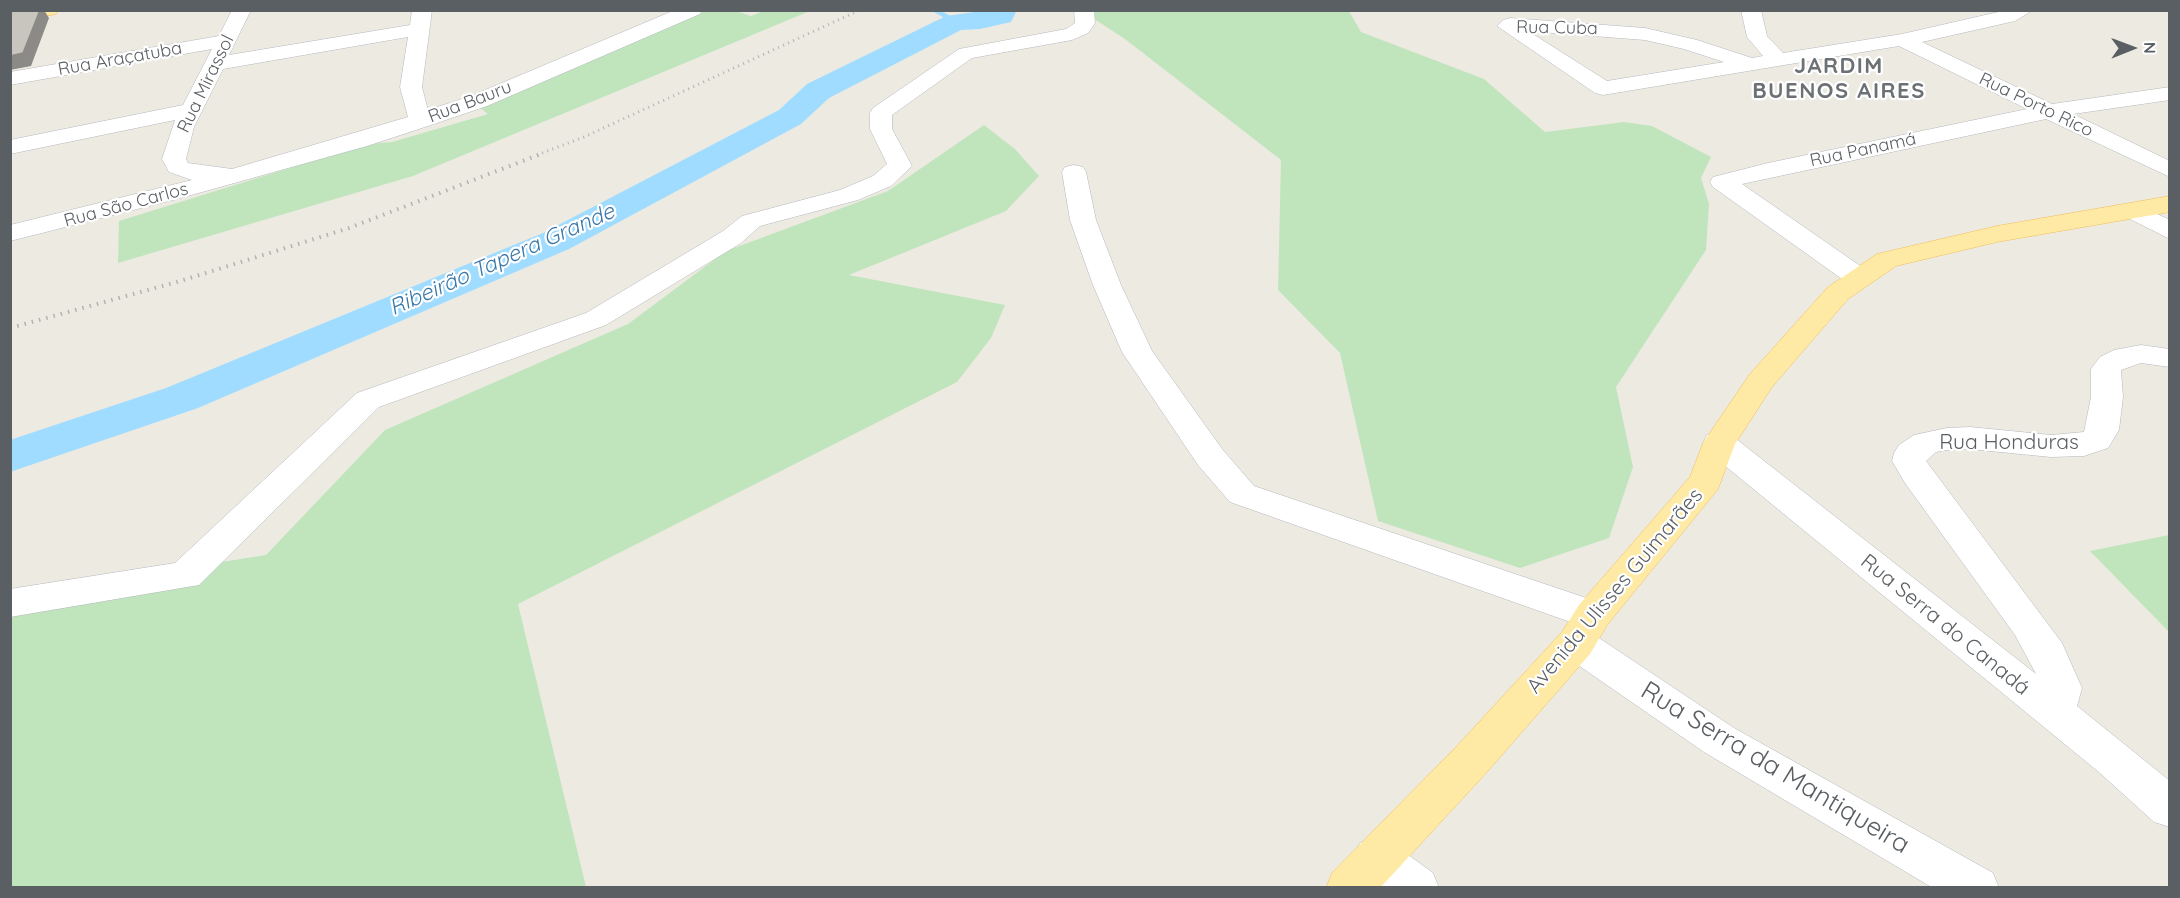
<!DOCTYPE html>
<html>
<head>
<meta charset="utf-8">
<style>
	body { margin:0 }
	#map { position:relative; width:2180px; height:898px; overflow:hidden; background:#edeae2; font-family:Quicksand,sans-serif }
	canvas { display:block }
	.frame { position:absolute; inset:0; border:12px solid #5a5f63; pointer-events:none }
	.north { position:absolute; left:2102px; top:18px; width:60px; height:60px; -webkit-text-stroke:4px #fff; paint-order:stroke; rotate:89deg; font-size:16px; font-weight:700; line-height:24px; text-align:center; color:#5a5f63 }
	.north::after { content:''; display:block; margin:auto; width:21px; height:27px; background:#5a5f63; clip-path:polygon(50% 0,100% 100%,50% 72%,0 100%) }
</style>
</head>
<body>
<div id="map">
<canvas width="2180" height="898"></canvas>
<div class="frame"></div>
<div class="north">N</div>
</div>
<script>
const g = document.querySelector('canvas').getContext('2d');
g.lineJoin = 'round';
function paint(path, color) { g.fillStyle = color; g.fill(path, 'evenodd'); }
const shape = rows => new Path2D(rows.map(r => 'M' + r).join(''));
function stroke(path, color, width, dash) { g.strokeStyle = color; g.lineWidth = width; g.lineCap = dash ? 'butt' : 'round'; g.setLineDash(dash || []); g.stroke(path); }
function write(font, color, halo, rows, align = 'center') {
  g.font = font + ' Quicksand,sans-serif'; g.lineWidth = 4.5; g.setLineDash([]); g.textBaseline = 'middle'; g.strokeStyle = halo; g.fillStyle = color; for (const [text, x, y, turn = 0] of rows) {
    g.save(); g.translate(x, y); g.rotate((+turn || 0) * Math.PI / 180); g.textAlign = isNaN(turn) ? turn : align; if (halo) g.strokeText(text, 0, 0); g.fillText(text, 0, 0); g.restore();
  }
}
paint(shape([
	[703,11,736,11,751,16,764,11,810,11,413,176,118,263,119,221,367,144,392,142,488,114,479,107],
	[1082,11,1349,11,1361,32,1484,79,1545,132,1624,122,1652,126,1711,157,1701,178,1709,204,1706,250,1616,387,1633,467,1609,538,1520,568,1378,521,1340,353,1278,290,1281,160,1125,39],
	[984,125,1015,149,1039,176,1006,211,849,275,1005,305,991,338,957,382,518,604,586,887,11,888,11,595,266,555,385,430,628,324,726,251,888,191],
	[2169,535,2170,535,2169,632,2090,551]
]), '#c0e5bd');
stroke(shape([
	[935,10,956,22]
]), '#a0dcff', 4.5);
paint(shape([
	[989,10,1017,10,1011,22,980,29,961,30,829,98,801,124,569,249,198,408,10,472,10,440,166,388,543,233,779,110,807,84,946,16,989,10]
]), '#a0dcff');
const minor = shape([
	[232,10,251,10,229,55,410,25,412,10,432,10,422,87,428,110,471,96,675,10,702,10,700,14,487,106,428,126,367,146,177,199,10,241,10,225,192,180,169,172,162,159,175,120,10,154,10,140,183,105,212,49,10,85,10,72,219,36,232,10],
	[408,37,400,87,408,117,232,169,188,163,186,159,194,127,223,69,408,37],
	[1074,10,1094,10,1095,23,1088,33,1072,40,972,58,892,115,892,129,912,166,891,186,858,200,760,226,741,243,606,325,379,407,199,585,10,617,10,589,175,563,357,393,586,313,723,231,742,216,840,190,873,176,887,164,870,129,870,113,873,108,959,49,1066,29,1075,23,1074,10],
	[1741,10,1761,10,1767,36,1783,53,1902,34,2007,10,2033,10,2015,21,1922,42,2052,104,2170,87,2170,100,2073,114,2170,161,2170,177,2046,119,1742,184,1869,272,1873,278,1869,284,1859,286,1849,284,1713,187,1710,182,1713,177,1768,163,2027,109,1899,46,1603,95,1595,93,1497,26,1503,20,1510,18,1645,28,1697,40,1752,58,1763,56,1747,37,1741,10],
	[1528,31,1645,40,1684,49,1724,62,1607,81,1528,31],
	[1074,165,1083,167,1086,172,1096,220,1121,285,1152,351,1222,449,1254,486,1607,605,1612,615,1607,625,1593,630,1579,625,1230,502,1198,465,1122,352,1093,285,1070,220,1062,172,1065,167,1074,165],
	[2133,203,2170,220,2170,239,2124,216,2120,211,2124,206,2133,203],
	[2141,345,2170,349,2170,367,2141,363,2121,370,2123,397,2119,430,2108,448,2084,456,2051,457,1970,449,1947,450,1936,452,1926,461,2062,643,2082,688,2077,706,2170,781,2170,827,2154,822,2100,773,1707,451,1703,443,1707,435,1719,432,1731,435,2036,674,2015,635,1905,483,1892,461,1894,453,1899,445,1914,435,1947,428,1970,427,2051,435,2084,432,2091,397,2091,369,2100,357,2114,350,2141,345],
	[1576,628,1590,632,1734,728,1993,873,1999,888,1933,888,1704,752,1562,654,1556,643,1562,632,1576,628],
	[1376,837,1392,843,1433,873,1439,888,1379,888,1360,873,1353,858,1360,843,1376,837]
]);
const major = shape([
	[58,10,56,14,10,23,10,11,58,10],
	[2170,196,2170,212,1997,242,1896,266,1848,299,1772,387,1735,444,1718,489,1607,625,1590,654,1487,772,1380,888,1326,888,1332,873,1457,746,1562,632,1579,605,1690,477,1703,443,1750,374,1828,287,1877,254,1997,226,2170,196]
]);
stroke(minor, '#b4b8bc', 1);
stroke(major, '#f2bc56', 1);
paint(minor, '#fff');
paint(major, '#ffeaa5');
stroke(shape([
	[537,155,584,137,860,10]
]), '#b1b2b3', 3, [1, 4.5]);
stroke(shape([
	[10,328,177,282,349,228,541,154]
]), '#b1b2b3', 4, [1.5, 6]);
paint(shape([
	[40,10,44,10,49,18,31,66,10,70,10,56]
]), '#8c8a86');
const building = shape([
	[17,10,40,10,23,53,10,56,10,12,17,10]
]);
paint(building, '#c8c5bf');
stroke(building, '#8c8a86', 1.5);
write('18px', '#5a5f63', '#fff', [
	["Rua Cuba",1557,28,1],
	["Rua Araçatuba",120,59,-10],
	["Rua Mirassol",206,84,-64],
	["Rua Bauru",470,102,-21],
	["Rua Porto Rico",2036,105,26],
	["Rua Panamá",1863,150,-12],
	["Rua São Carlos",126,205,-15]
]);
write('21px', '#5a5f63', '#fff', [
	["Rua Honduras",2009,443],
	["Avenida Ulisses Guimarães",1615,591,-50],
	["Rua Serra do Canadá",1945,625,39]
]);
g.letterSpacing = '1.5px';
write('bold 22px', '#6b7175', '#fff', [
	["JARDIM",1839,66],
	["BUENOS AIRES",1839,91]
]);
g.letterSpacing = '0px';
write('italic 22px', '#3a77a8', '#fff', [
	["Ribeirão Tapera Grande",502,260,-24]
]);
write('26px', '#5a5f63', '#fff', [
	["Rua Serra da Mantiqueira",1775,768,31]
]);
</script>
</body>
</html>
